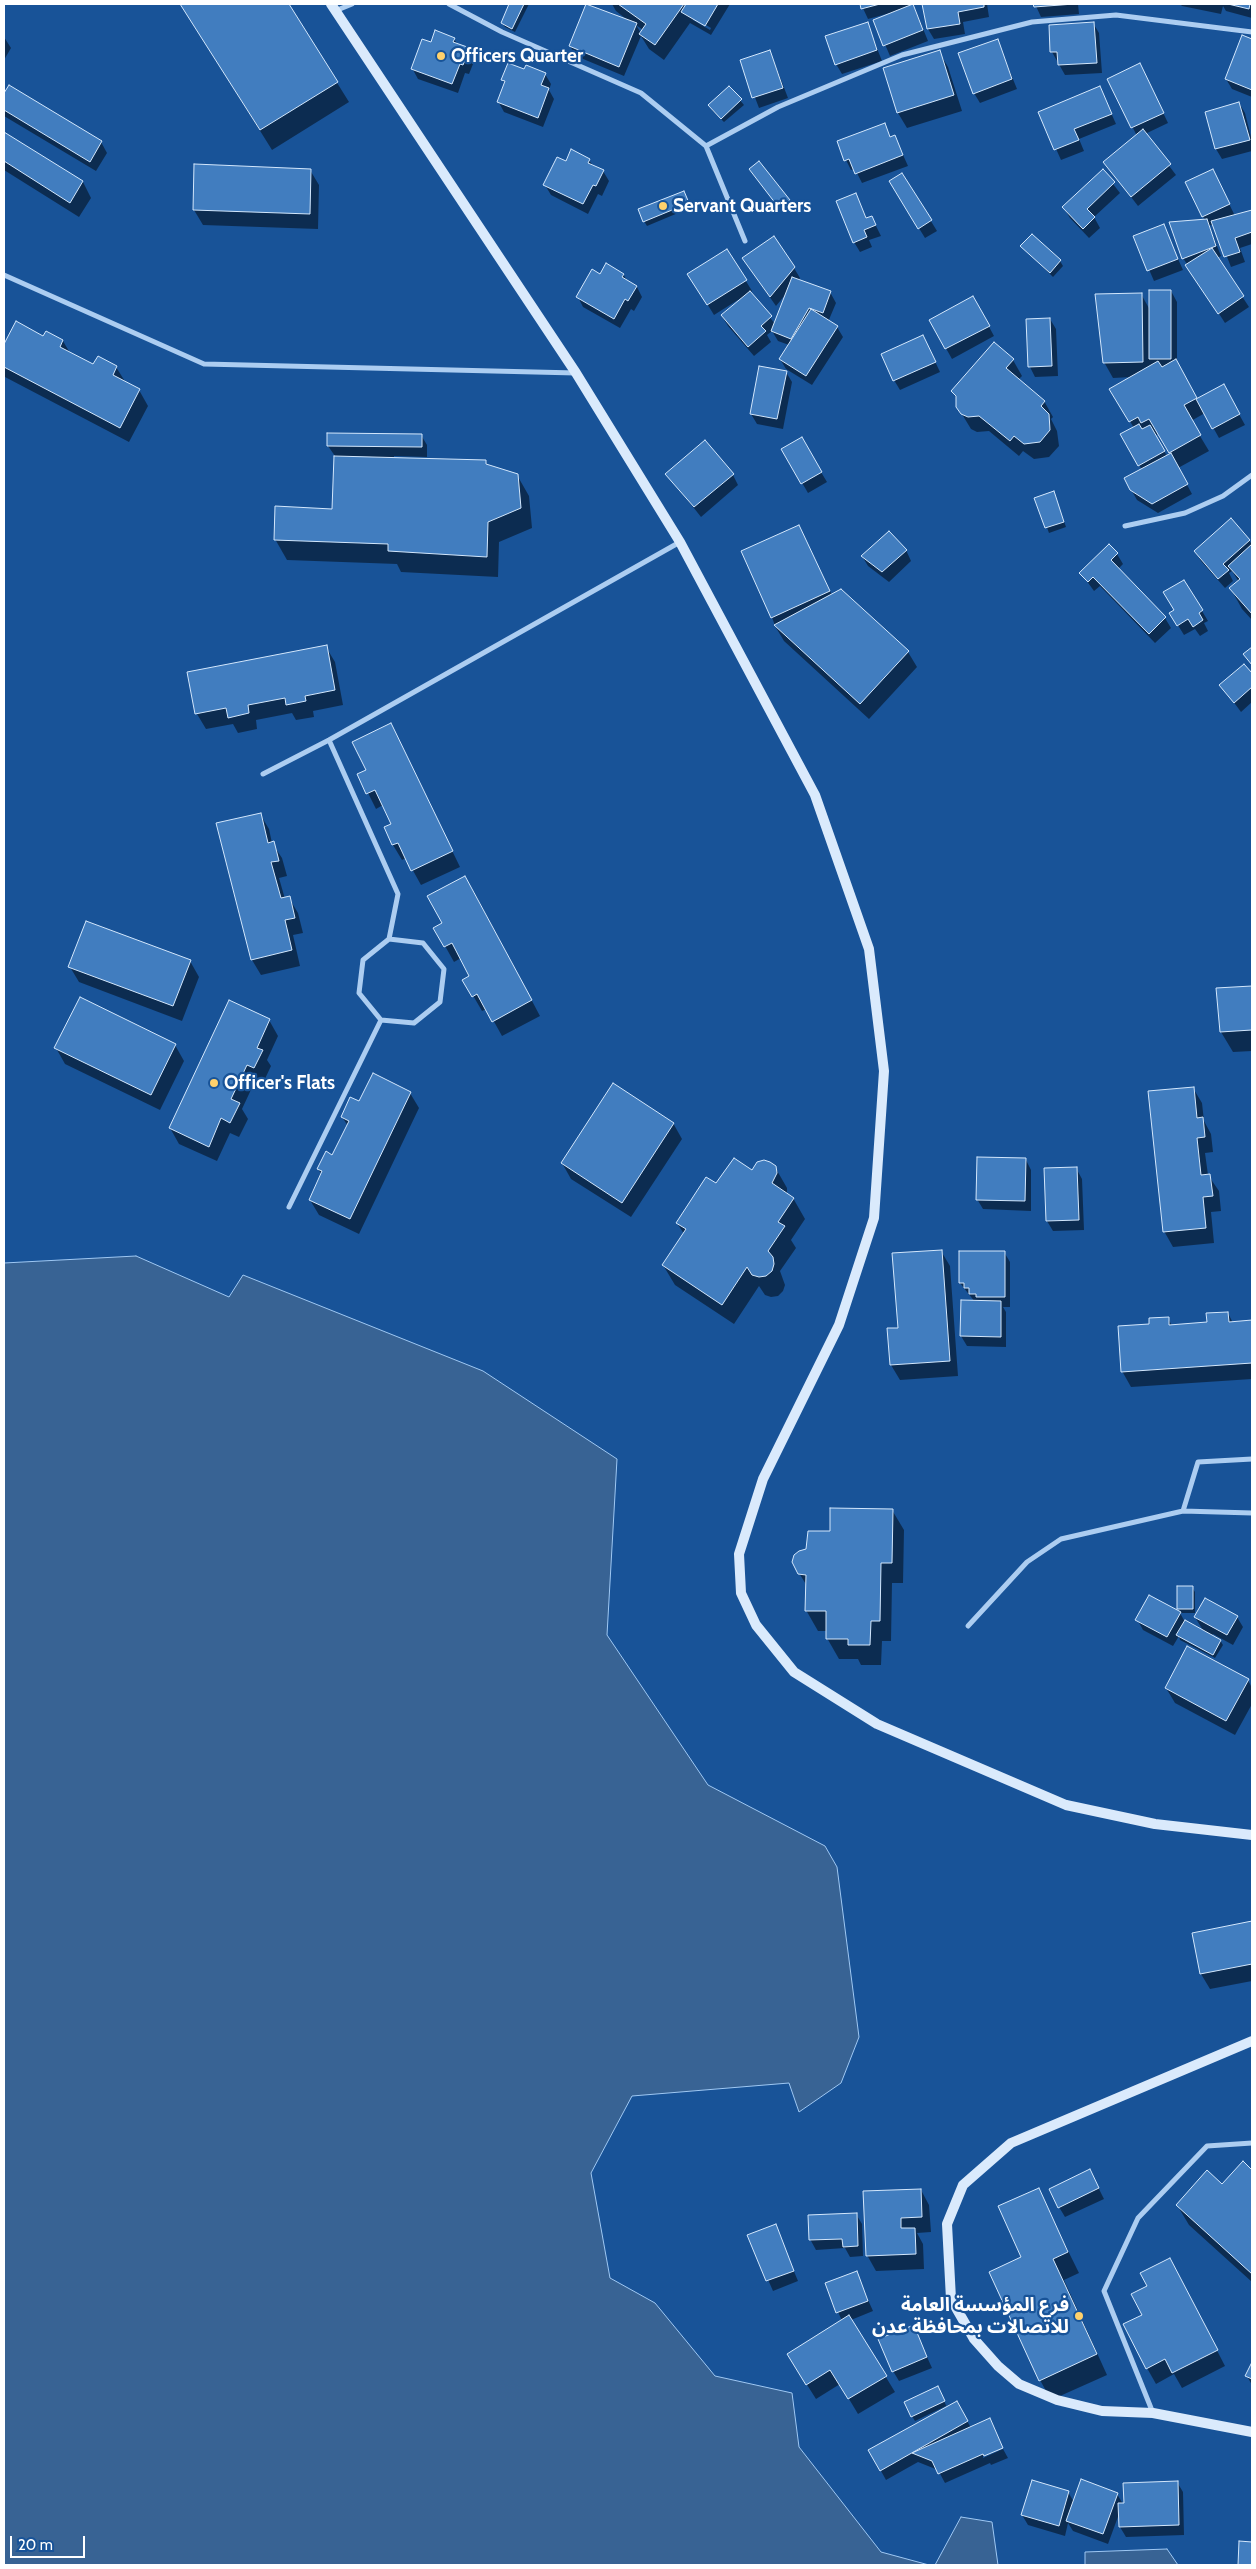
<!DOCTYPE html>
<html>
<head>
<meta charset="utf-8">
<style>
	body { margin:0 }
	#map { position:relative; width:1256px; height:2569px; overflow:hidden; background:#185398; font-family:Cabin,sans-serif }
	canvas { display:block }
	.frame { position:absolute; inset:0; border:5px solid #fff; pointer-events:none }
	.scale { position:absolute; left:10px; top:2536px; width:75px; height:22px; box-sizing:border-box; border:2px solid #fff; border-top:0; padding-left:6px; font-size:15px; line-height:18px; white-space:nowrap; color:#fff; -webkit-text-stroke:4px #185398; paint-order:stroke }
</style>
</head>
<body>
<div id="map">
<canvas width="1256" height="2569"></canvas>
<div class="frame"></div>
<div class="scale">20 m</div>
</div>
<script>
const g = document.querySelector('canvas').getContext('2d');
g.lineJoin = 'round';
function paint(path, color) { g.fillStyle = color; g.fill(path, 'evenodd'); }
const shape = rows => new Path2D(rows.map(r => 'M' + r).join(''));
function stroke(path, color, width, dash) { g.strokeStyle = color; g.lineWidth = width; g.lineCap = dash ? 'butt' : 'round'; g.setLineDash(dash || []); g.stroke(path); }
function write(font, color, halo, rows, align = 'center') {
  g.font = font + ' Cabin,"Noto Sans Arabic",sans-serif'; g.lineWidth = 4.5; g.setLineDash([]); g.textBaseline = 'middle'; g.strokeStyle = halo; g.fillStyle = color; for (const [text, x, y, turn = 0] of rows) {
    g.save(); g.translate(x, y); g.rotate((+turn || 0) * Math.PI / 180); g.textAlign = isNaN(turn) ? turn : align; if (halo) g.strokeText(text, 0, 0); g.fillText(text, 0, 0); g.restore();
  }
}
const water = shape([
	[136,1256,229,1297,243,1275,483,1371,617,1459,607,1635,708,1785,825,1846,837,1867,859,2037,841,2083,799,2112,789,2083,632,2096,591,2173,610,2278,655,2303,715,2376,792,2393,799,2447,881,2552,929,2565,4,2565,4,1263,136,1256],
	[961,2517,992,2522,998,2565,935,2565,961,2517],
	[1167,2549,1178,2565,1085,2565,1085,2552,1167,2549]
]);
paint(water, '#386394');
stroke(water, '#9fc8f3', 1);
paint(shape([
	[181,4,288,4,349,102,272,150],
	[511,4,529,4,515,32,505,27,502,23],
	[587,4,630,22,616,11,612,4,684,4,685,7,687,4,730,4,711,35,690,23,664,60,649,49,641,36,624,76,576,56,570,46],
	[693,17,711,28,710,30,693,20],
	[636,25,643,30,641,33],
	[861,4,913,4,928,41,890,56,875,21,890,14,890,13,868,19],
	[923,4,987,4,989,17,963,22,965,34,934,39,928,29],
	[1035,4,1078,4,1079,14,1041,17],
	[1180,4,1252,4,1252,18,1226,11,1223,6,1221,14,1182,6],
	[867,23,882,61,842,74,836,64],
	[1093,23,1099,33,1102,73,1065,75,1052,52],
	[4,37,11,48,4,60],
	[1242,37,1252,41,1252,97,1232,89,1226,79],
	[454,39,458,45,469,49,475,59,469,74,465,73,458,93,418,79,412,68,431,44],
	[997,40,1017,89,980,103,974,93],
	[770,51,788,98,759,108,741,61],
	[939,52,948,67,962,111,907,128,898,113],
	[525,71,545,74,551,84,549,90,554,99,543,127,504,112,498,101,505,84,503,80],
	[1145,75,1168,123,1145,134,1176,175,1138,206,1104,162,1137,136,1109,80],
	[9,87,101,142,107,153,96,171,4,116,4,95],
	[729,87,744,105,724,122,712,110],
	[1100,88,1116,124,1079,139,1084,151,1061,160,1040,113],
	[1239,103,1245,113,1252,141,1252,151,1222,159,1216,149,1206,112],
	[884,125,891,138,895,137,908,166,862,183,855,169,851,170,846,160],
	[4,133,83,182,91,198,79,217,4,170],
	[589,160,593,166,603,171,609,181,602,196,598,194,588,214,551,195,545,185],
	[310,170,319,185,318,229,203,225,194,210],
	[750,170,789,201,791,205,783,212],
	[1103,171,1120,193,1094,217,1100,228,1089,238,1070,218,1064,208],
	[902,174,937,231,925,238,896,191],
	[1218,181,1235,216,1252,211,1252,244,1240,248,1245,262,1231,267,1214,224,1209,226,1221,256,1217,258,1249,307,1225,323,1183,258,1205,221,1203,216],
	[855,194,867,219,872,218,881,236,869,240,872,247,860,252,854,242],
	[686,197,690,208,647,226,644,221],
	[1163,226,1183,270,1154,281,1135,237],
	[1022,246,1060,261,1063,266,1053,277],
	[727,250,752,291,750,292,775,324,785,295,776,306,743,259,794,268,800,278,798,281,830,292,836,303,828,322,837,327,843,337,812,385,786,369,780,359,789,345,778,341,772,331,767,335,771,342,754,356,728,326,722,316,741,298,714,315,695,284],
	[623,274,628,282,637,287,642,297,634,311,631,309,620,328,583,307,578,297,600,276],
	[1171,291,1177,302,1177,364,1197,400,1229,396,1245,425,1219,438,1205,413,1191,421,1209,451,1178,468,1192,494,1158,513,1137,500,1125,479,1142,470,1122,435,1134,428,1111,389,1132,377,1113,378,1104,362,1141,294,1150,310],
	[1159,433,1171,454,1167,456,1155,436],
	[973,297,994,336,952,359,930,320],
	[1050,319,1056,329,1058,376,1035,377,1030,367],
	[16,323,44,338,63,341,70,353,94,366,98,358,116,367,126,383,139,390,148,406,129,442,5,377,4,347],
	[923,336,940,372,900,390,894,380],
	[1013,360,1022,376,1018,380,1044,401,1053,417,1051,419,1057,431,1059,446,1049,457,1034,459,1023,451,1019,456,989,431,977,432,971,429,957,406,957,399,953,392],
	[786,372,792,382,783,429,757,424,751,414],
	[421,435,427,445,427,457,394,456,394,459,485,461,488,466,517,475,529,496,532,528,499,542,498,577,401,572,397,564,287,560,275,539,334,510,335,456,328,446],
	[801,439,827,482,808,493,783,450],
	[667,474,733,475,738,485,701,517],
	[1054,493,1066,527,1049,533,1036,498],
	[798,526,832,595,841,590,908,652,917,667,869,719,784,641,775,626,772,617],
	[1249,540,1252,545,1252,620,1242,609,1231,589,1239,582,1232,571,1229,573,1233,581,1225,588,1201,561,1195,551],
	[906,550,911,561,889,582,868,566,862,556],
	[1117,554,1123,564,1118,569,1165,618,1171,628,1155,643,1100,586,1094,591,1081,573],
	[1176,611,1202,611,1208,621,1204,623,1208,631,1200,636,1195,629,1184,635,1171,614],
	[326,647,335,662,343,705,313,711,314,717,296,720,292,713,256,720,257,729,238,733,233,724,206,729,197,714,189,673],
	[1244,666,1252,675,1252,702,1241,712,1221,685],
	[391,725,460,867,421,885,406,858,402,860,393,845,393,824,383,805,376,809,368,793,367,770],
	[260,814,269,829,272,843,282,858,287,876,279,878,285,899,289,898,298,913,303,933,293,935,300,966,261,975,252,960,218,824],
	[474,892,540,1016,502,1036,487,1009,482,1011,464,980,471,976,461,958,454,962,435,928,443,924],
	[190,961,199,977,182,1021,79,982,70,967],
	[1252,987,1252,1051,1233,1052,1221,1032,1218,990],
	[269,1020,278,1036,267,1060,271,1066,263,1083,256,1079,242,1109,248,1119,239,1137,230,1133,217,1161,179,1144,170,1128],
	[175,1045,184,1061,160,1110,65,1064,56,1048],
	[1193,1088,1202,1103,1204,1121,1211,1134,1213,1152,1205,1153,1208,1175,1219,1191,1221,1211,1211,1212,1214,1243,1173,1247,1164,1231],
	[410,1093,419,1108,359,1234,319,1215,310,1200,322,1175,318,1169,333,1156,348,1126,342,1117,360,1103],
	[673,1123,682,1139,631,1217,571,1179,562,1163],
	[1026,1160,1031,1170,1031,1211,983,1209,977,1199],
	[775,1167,787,1188,787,1194,793,1198,805,1219,791,1240,796,1248,780,1271,785,1285,783,1291,778,1296,771,1297,765,1295,759,1286,734,1324,675,1285,663,1265,684,1234,677,1223,716,1185,752,1171],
	[1076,1168,1082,1179,1084,1230,1053,1231,1047,1221],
	[941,1251,950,1266,958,1376,900,1380,891,1365,899,1329],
	[1004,1252,1010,1262,1010,1307,1003,1307,1006,1312,1006,1347,967,1346,961,1336,975,1302,960,1283],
	[1228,1313,1233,1323,1252,1321,1252,1379,1131,1387,1122,1371,1150,1325,1168,1318,1172,1326,1208,1323],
	[892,1510,904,1530,903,1583,892,1583,891,1641,882,1641,881,1665,861,1665,858,1659,839,1659,827,1638,827,1631,818,1631,806,1610,807,1586,799,1573,807,1550,831,1532],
	[1192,1587,1195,1592,1195,1613,1180,1613,1185,1622,1204,1632,1195,1617,1237,1617,1243,1627,1233,1645,1213,1634,1211,1636,1220,1640,1223,1645,1215,1658,1180,1640,1179,1636,1173,1646,1143,1630,1137,1619,1149,1596,1181,1613,1178,1608],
	[1248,1680,1252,1688,1252,1704,1235,1735,1175,1703,1166,1688],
	[1252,1922,1252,1981,1210,1989,1201,1974,1193,1934],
	[1243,2163,1252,2171,1252,2282,1189,2225,1177,2205,1222,2186],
	[1090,2171,1104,2199,1065,2217,1059,2207],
	[921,2190,929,2205,931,2232,917,2233,923,2244,924,2269,876,2271,867,2255],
	[1038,2190,1079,2273,1064,2280,1107,2375,1051,2400,1040,2380,1023,2258],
	[856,2214,862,2224,863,2256,850,2257,845,2248,816,2250,810,2239],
	[775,2226,798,2281,773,2291,749,2236],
	[856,2273,873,2311,851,2320,895,2392,858,2414,840,2384,816,2399,797,2369,842,2321,826,2284],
	[1178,2275,1225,2366,1182,2388,1174,2374,1156,2384,1147,2368,1143,2315],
	[913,2326,932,2368,899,2381,893,2371],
	[1252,2365,1252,2385,1247,2376],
	[941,2393,947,2408,957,2403,971,2428,995,2430,1002,2447,983,2455,983,2458,1003,2449,1008,2458,991,2465,990,2463,945,2483,938,2470,918,2462,886,2480,870,2451,947,2408,946,2406,915,2421,912,2416],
	[1177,2482,1183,2492,1184,2535,1126,2537,1120,2527,1119,2514,1108,2544,1073,2531,1068,2523,1065,2536,1028,2525,1022,2515,1068,2492,1074,2502,1117,2494,1123,2504]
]), '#0007');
const building = shape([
	[180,4,289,4,338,82,260,130,180,4],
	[509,4,524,4,512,29,501,23,509,4],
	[586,4,637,23,619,67,569,46,586,4],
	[618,4,684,4,655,45,639,34,646,24,618,4],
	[686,4,718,4,705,26,681,12,686,4],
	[860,4,880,4,861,9,860,4],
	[913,4,923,30,883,46,873,20,913,4],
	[922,4,984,4,984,7,958,12,960,24,927,29,922,4],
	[1033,4,1074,4,1034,7,1033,4],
	[1228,4,1250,4,1249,9,1228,4],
	[868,22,877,50,835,65,825,36,868,22],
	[1094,22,1097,63,1058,65,1057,52,1050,52,1049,25,1094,22],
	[435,30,455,38,453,42,470,48,463,65,460,64,452,84,411,69,422,39,431,42,435,30],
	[1242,35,1252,39,1252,90,1225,79,1242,35],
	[998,39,1012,79,973,94,958,53,998,39],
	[770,50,783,88,752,98,740,60,770,50],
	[940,50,954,95,897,113,883,68,940,50],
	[508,63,524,69,526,65,546,73,541,85,549,88,538,118,497,102,505,81,501,80,508,63],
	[1140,63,1164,113,1131,128,1107,79,1140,63],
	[9,85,102,141,90,162,4,110,4,93,9,85],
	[729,86,742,99,721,119,708,105,729,86],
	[1100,86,1112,114,1074,129,1079,140,1054,150,1038,112,1100,86],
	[1239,102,1250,140,1215,149,1205,112,1239,102],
	[885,123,890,137,895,135,903,155,855,174,849,159,844,161,837,141,885,123],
	[1143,129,1171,164,1131,197,1103,162,1143,129],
	[4,132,83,181,70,203,4,161,4,132],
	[571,149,590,159,588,163,604,170,596,186,593,185,583,204,543,185,557,157,566,161,571,149],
	[759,161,790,200,779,208,749,169,759,161],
	[194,164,311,169,310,214,193,210,194,164],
	[1103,169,1115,182,1087,209,1095,217,1083,229,1062,207,1103,169],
	[1213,169,1230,204,1202,217,1185,182,1213,169],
	[902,173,932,220,918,229,889,181,902,173],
	[684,191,689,203,643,222,638,209,684,191],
	[856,193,866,218,872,216,876,225,864,230,867,237,853,243,836,201,856,193],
	[1252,210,1252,232,1235,238,1240,252,1224,257,1211,221,1252,210],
	[1207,219,1216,246,1182,259,1169,222,1207,219],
	[1164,224,1178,259,1147,271,1133,236,1164,224],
	[1032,234,1061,260,1050,273,1020,246,1032,234],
	[774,236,795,267,770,297,742,258,774,236],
	[1212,248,1244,296,1218,314,1185,265,1212,248],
	[727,249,747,280,707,305,687,274,727,249],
	[606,263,624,274,622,277,637,286,628,301,625,299,614,319,576,297,592,269,600,274,606,263],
	[792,277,831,291,823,313,809,308,791,339,771,331,792,277],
	[1149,290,1171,290,1171,359,1149,359,1149,290],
	[750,291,772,316,761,326,766,331,748,347,721,315,750,291],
	[1142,293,1143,362,1103,363,1095,294,1142,293],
	[973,296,990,326,945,349,929,320,973,296],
	[811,309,838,326,806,376,779,359,811,309],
	[1050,318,1052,366,1028,367,1026,319,1050,318],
	[16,321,43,336,46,331,63,340,60,347,93,364,98,356,117,366,113,375,140,389,120,428,4,367,4,344,16,321],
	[923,335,936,362,893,381,881,354,923,335],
	[994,342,1014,359,1006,368,1045,401,1041,406,1049,414,1050,430,1040,442,1024,444,1014,436,1010,441,979,416,968,417,961,414,956,407,956,396,951,391,994,342],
	[1176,359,1197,398,1184,405,1201,435,1169,453,1149,419,1141,423,1138,417,1129,422,1109,389,1158,361,1162,367,1176,359],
	[759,366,787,371,777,419,750,414,759,366],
	[1224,384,1240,414,1212,429,1196,399,1224,384],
	[1139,424,1142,429,1150,425,1165,451,1138,466,1120,434,1139,424],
	[327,433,422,434,422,447,327,446,327,433],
	[802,437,822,472,801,484,781,449,802,437],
	[705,440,734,474,694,507,665,474,705,440],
	[1171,453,1188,484,1152,504,1130,490,1124,478,1171,453],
	[334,456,486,460,486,464,518,474,521,508,488,522,487,557,388,551,388,544,274,540,275,506,332,509,334,456],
	[1054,491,1064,522,1045,528,1034,498,1054,491],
	[1231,518,1250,540,1223,564,1229,570,1218,579,1194,551,1231,518],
	[799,525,830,591,771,618,741,551,799,525],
	[889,531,907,550,882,572,861,556,889,531],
	[1109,544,1118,553,1111,560,1166,617,1149,634,1093,577,1088,582,1079,573,1109,544],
	[1252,544,1252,614,1229,588,1240,579,1228,566,1252,544],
	[1184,580,1203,610,1199,613,1203,620,1193,627,1188,619,1177,626,1169,613,1174,610,1163,592,1184,580],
	[841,589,909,651,860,704,774,625,841,589],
	[327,645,335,690,305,696,306,701,286,705,285,698,248,705,249,713,228,718,226,708,195,714,187,672,327,645],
	[1252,647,1252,665,1243,654,1252,647],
	[1244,664,1252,673,1252,687,1234,703,1219,685,1244,664],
	[391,723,453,851,411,871,398,843,392,845,384,827,391,824,375,790,366,794,357,774,366,770,352,742,391,723],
	[261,813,268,843,274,841,279,861,271,862,281,898,290,896,295,918,285,920,292,950,251,960,216,823,261,813],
	[465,876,532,1000,492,1022,477,994,472,997,462,980,469,976,452,943,444,947,433,928,442,923,427,896,465,876],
	[86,921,191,960,173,1006,68,967,86,921],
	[1252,986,1252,1030,1220,1032,1216,988,1252,986],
	[80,997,176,1044,151,1095,54,1048,80,997],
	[229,1000,270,1019,257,1048,263,1050,254,1068,247,1065,231,1099,240,1103,230,1123,221,1118,209,1147,169,1128,229,1000],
	[373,1073,411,1092,350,1219,309,1200,322,1171,317,1169,326,1151,332,1155,349,1121,341,1117,350,1097,359,1101,373,1073],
	[613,1083,674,1123,622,1203,561,1163,613,1083],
	[1194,1087,1197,1118,1203,1117,1205,1137,1197,1138,1201,1175,1210,1174,1213,1196,1203,1197,1206,1228,1163,1232,1148,1091,1194,1087],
	[977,1157,1026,1158,1025,1201,976,1200,977,1157],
	[734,1158,752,1170,757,1162,764,1160,770,1162,776,1166,777,1173,772,1183,794,1198,778,1222,785,1226,768,1251,773,1257,774,1264,772,1271,766,1276,759,1277,752,1275,747,1267,722,1305,662,1265,686,1229,676,1223,706,1177,716,1183,734,1158],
	[1077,1167,1079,1220,1046,1221,1044,1168,1077,1167],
	[942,1250,950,1361,890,1365,887,1328,898,1328,892,1253,942,1250],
	[959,1251,1005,1251,1005,1297,976,1297,976,1294,969,1294,969,1288,964,1288,964,1283,959,1283,959,1251],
	[961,1300,1001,1301,1001,1337,960,1336,961,1300],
	[1228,1312,1229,1322,1252,1320,1252,1363,1121,1372,1118,1326,1149,1324,1149,1318,1169,1317,1169,1325,1207,1322,1206,1313,1228,1312],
	[830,1508,893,1509,892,1563,881,1563,880,1621,871,1621,870,1645,848,1645,848,1639,826,1639,826,1611,805,1611,806,1575,798,1574,792,1562,794,1555,799,1551,806,1549,808,1531,830,1531,830,1508],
	[1177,1586,1193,1586,1193,1609,1177,1609,1177,1586],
	[1149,1595,1181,1612,1167,1637,1135,1620,1149,1595],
	[1205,1598,1238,1616,1227,1635,1194,1617,1205,1598],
	[1185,1620,1221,1640,1213,1655,1176,1635,1185,1620],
	[1187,1646,1249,1679,1226,1721,1165,1688,1187,1646],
	[1252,1921,1252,1964,1200,1974,1192,1933,1252,1921],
	[1243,2161,1252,2170,1252,2274,1176,2205,1207,2170,1222,2184,1243,2161],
	[1090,2169,1099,2188,1058,2208,1049,2189,1090,2169],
	[1039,2188,1068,2252,1053,2259,1097,2354,1039,2381,989,2272,1021,2257,998,2206,1039,2188],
	[921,2189,922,2217,901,2218,901,2228,915,2228,916,2254,866,2256,863,2191,921,2189],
	[857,2213,858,2246,843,2247,842,2239,809,2240,808,2215,857,2213],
	[776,2224,794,2271,766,2281,747,2235,776,2224],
	[1170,2258,1218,2350,1172,2373,1165,2359,1146,2369,1123,2324,1142,2315,1131,2294,1147,2286,1140,2273,1170,2258],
	[857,2271,868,2301,836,2313,825,2283,857,2271],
	[849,2315,887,2376,848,2399,830,2370,806,2385,787,2354,849,2315],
	[914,2325,927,2357,892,2372,878,2339,914,2325],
	[1252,2362,1252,2379,1245,2376,1252,2362],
	[938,2386,945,2401,911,2417,904,2402,938,2386],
	[957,2401,968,2421,880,2471,868,2450,957,2401],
	[990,2418,1003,2448,984,2456,983,2454,938,2474,932,2461,912,2453,990,2418],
	[1081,2479,1118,2493,1103,2534,1066,2521,1081,2479],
	[1032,2480,1069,2491,1059,2526,1021,2515,1032,2480],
	[1178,2481,1179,2525,1119,2527,1118,2503,1124,2503,1123,2483,1178,2481],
	[1239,2541,1252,2542,1252,2565,1238,2565,1239,2541]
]);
paint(building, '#417dbf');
stroke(building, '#d3e7fc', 1);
stroke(shape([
	[449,4,502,32,641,93,706,146,745,241],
	[335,11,352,4],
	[706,146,778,107,902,55,1032,22,1116,15,1252,32],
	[4,275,204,364,576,373],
	[1125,526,1185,513,1223,496,1252,475],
	[329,740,398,894,389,939],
	[263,774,329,740,680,542],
	[389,939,423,943,444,969,440,1002,414,1023,381,1020,359,993,363,960,389,939],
	[289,1207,381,1020],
	[1183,1511,1198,1462,1252,1459],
	[968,1626,1027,1562,1061,1539,1183,1511,1252,1513],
	[1153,2413,1104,2291,1138,2218,1207,2146,1252,2143]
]), '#accdf1', 5);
stroke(shape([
	[331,4,576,373,680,542,815,795,869,949,884,1071,874,1218,839,1325,763,1479,739,1554,741,1593,756,1625,794,1672,877,1724,1066,1805,1155,1824,1252,1835],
	[1252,2041,1011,2143,963,2185,947,2224,951,2299,974,2339,998,2366,1019,2384,1057,2400,1102,2411,1153,2413,1252,2432]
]), '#daeafc', 10);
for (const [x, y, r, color] of [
	[441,56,5,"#ffd16c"],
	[663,206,5,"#ffd16c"],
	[214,1083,5,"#ffd16c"],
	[1079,2316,5,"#ffd16c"]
]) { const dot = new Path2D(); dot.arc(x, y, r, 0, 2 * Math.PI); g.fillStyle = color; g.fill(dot); stroke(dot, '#185398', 2); }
write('bold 19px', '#fff', '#185398', [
	["Officers Quarter",451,56],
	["Servant Quarters",673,206],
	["Officer's Flats",224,1083],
	["فرع المؤسسة العامة",1069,2305,"right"],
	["للاتصالات بمحافظة عدن",1069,2327,"right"]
], 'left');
</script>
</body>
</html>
